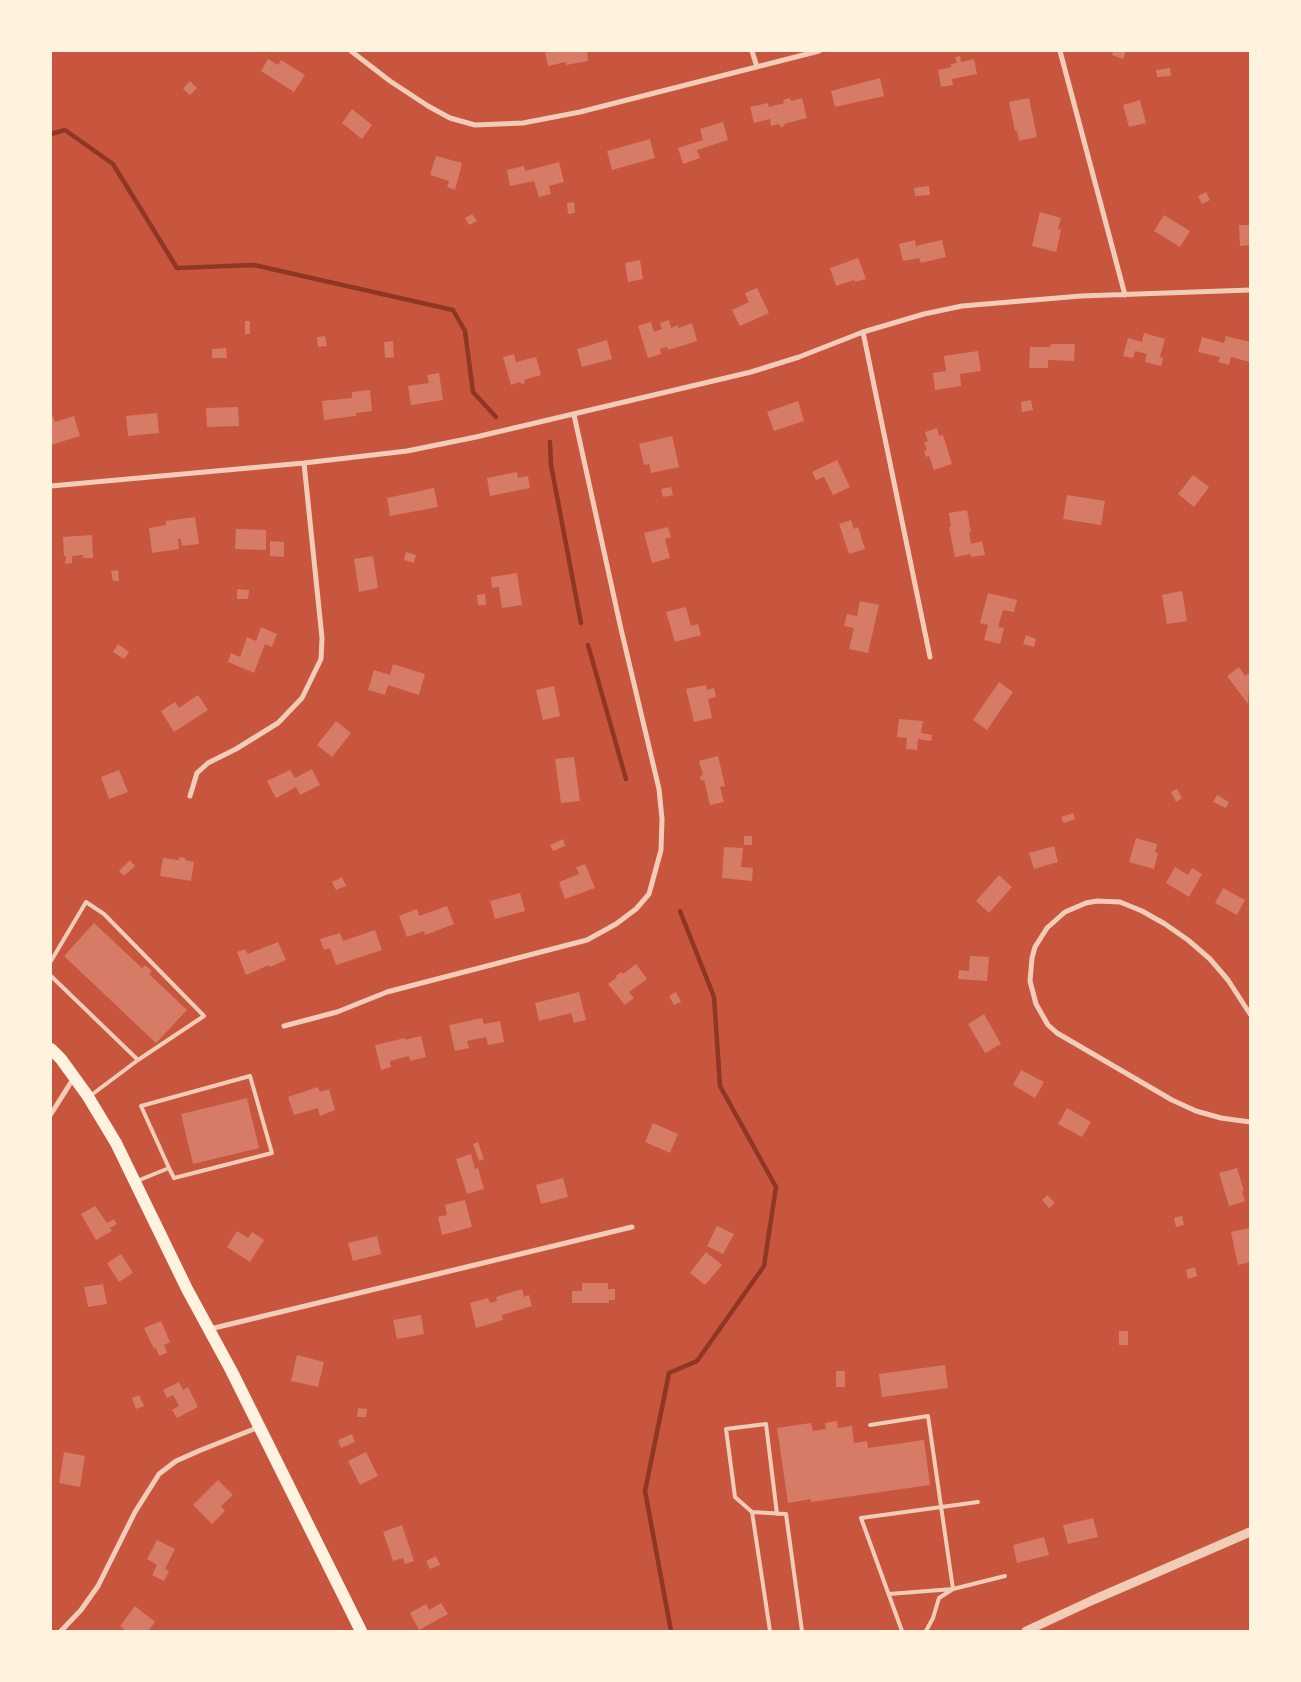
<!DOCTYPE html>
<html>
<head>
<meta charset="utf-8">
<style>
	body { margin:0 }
	#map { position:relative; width:1301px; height:1682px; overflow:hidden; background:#c8553d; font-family:Rubik,sans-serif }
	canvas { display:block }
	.frame { position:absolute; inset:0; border:52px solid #fff3e0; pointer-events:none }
</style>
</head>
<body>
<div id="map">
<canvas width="1301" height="1682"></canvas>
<div class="frame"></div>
</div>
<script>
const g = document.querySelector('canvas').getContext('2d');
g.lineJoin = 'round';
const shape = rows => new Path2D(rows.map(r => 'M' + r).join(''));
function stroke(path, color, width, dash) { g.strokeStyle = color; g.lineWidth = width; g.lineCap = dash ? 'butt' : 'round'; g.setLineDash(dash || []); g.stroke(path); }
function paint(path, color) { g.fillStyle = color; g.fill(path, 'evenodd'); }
stroke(shape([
	[51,134,65,130,113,164,177,268,254,265,453,310,465,331,473,392,496,417],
	[550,442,551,465,581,623],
	[588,645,626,779],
	[671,1631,645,1491,669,1373,697,1361,764,1266,776,1187,720,1086,714,997,680,911]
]), '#8f3625', 4.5);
paint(shape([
	[587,51,588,61,566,65,566,62,548,66,545,52],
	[1113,51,1126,51,1123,59,1112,55],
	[960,56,961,62,974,59,977,74,952,79,953,85,941,87,938,70,951,67,951,64,957,63,955,57],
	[268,59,278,65,281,60,305,75,294,92,261,71],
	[1170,68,1171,76,1157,77,1156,70],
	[880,78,884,96,835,107,831,91],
	[190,81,197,88,190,95,183,89],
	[790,98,791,101,802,98,807,118,784,124,785,126,780,127,779,124,771,126,770,119,754,123,750,107,768,103,769,107,784,103,783,100],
	[1029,98,1037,137,1019,141,1017,131,1015,131,1009,102],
	[1140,100,1146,123,1129,127,1123,105],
	[352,109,372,125,362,139,342,123],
	[723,122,728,140,697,150,700,158,683,164,678,148,703,140,700,129],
	[650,139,655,158,612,170,607,151],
	[436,156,462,163,455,190,447,187,449,181,430,175],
	[559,162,564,182,549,186,551,194,539,197,534,181,510,186,507,170,524,166,525,171],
	[929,186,930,195,915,196,914,188],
	[1206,192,1210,200,1202,204,1198,196],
	[574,202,575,213,568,214,567,203],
	[1040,212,1061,218,1058,229,1061,230,1056,252,1032,246],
	[472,214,477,221,469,225,465,218],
	[1164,215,1190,231,1180,247,1154,231],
	[1239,225,1250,225,1250,245,1240,246],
	[915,240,916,246,942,240,946,257,921,263,919,258,903,261,899,244],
	[858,258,866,279,855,282,854,280,836,286,830,268],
	[640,260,643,279,628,282,625,263],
	[757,288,769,313,740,326,732,310,749,302,745,293],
	[669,320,671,328,678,325,678,328,692,323,697,341,668,350,667,347,660,349,661,354,648,358,638,326,651,322,654,332,662,329,660,323],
	[245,321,250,321,250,334,245,334],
	[1144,333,1165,339,1160,357,1163,358,1161,366,1145,362,1147,354,1135,351,1133,358,1123,356,1128,338,1142,342],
	[325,336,327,346,318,347,317,337],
	[1226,336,1250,342,1250,362,1231,357,1229,365,1218,362,1220,357,1198,352,1202,337,1224,343],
	[607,340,612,359,582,367,577,349],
	[393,341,394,357,385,358,384,342],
	[1051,344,1075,344,1074,361,1048,360,1048,368,1029,368,1030,347,1050,347],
	[226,348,227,358,212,358,212,349],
	[978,351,981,371,960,374,961,386,935,390,933,373,946,371,944,356],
	[514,354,516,362,536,357,541,375,524,380,525,383,521,384,520,382,511,385,503,357],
	[439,373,443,400,411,405,408,386,429,383,427,375],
	[370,390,372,411,356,413,356,416,324,420,322,401,352,398,352,392],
	[1031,400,1033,410,1022,412,1021,402],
	[798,401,804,421,774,431,767,412],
	[238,407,239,426,207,427,206,408],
	[51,412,55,422,74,416,80,436,51,445],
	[157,413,159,433,128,436,126,416],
	[937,428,939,436,943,435,952,464,934,470,929,456,926,457,924,451,927,450,924,442,928,441,925,432],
	[672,436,679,467,651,473,649,464,644,465,639,444],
	[837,460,850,487,833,495,824,477,816,480,812,472],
	[517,472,518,478,528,476,530,488,490,496,487,478],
	[1193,475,1209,487,1194,507,1178,494],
	[671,487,673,495,663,497,661,489],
	[434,488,438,507,390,516,387,498],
	[1067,495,1105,501,1101,525,1063,519],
	[967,510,971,532,969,533,971,544,982,541,985,555,971,557,971,554,955,557,949,527,951,527,949,513],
	[195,517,199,544,182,546,181,539,178,539,179,549,152,553,149,528,166,525,166,521],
	[851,520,854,529,858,527,865,549,849,554,839,524],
	[668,527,671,537,665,539,670,558,652,563,644,533],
	[236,529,266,530,266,550,235,549],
	[92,535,93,558,83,558,83,555,72,556,72,563,65,564,66,556,64,556,63,537],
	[270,541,284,542,284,557,270,556],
	[406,552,416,555,414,563,404,560],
	[373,556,378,588,359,592,354,559],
	[118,570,119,581,113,581,111,571],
	[517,573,522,605,502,608,499,587,492,588,491,577],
	[237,589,249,590,248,599,237,599],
	[1182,591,1187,621,1167,624,1162,595],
	[988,593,1017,600,1014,612,1003,610,998,627,1004,628,1000,644,984,640,988,625,980,623],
	[485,594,486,605,478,605,477,595],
	[860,601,879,605,868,653,849,649,854,628,844,626,847,614,857,616],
	[686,607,691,626,698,624,701,635,675,642,666,612],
	[261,627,277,634,272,647,265,644,254,673,228,662,231,653,240,657,247,637,256,641],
	[1026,635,1036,639,1034,647,1023,644],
	[118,644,129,652,124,659,113,652],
	[393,664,425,674,419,695,388,685,385,695,368,690,374,670,390,675],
	[1239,667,1245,676,1250,673,1248,704,1227,676],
	[999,682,1013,692,987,730,973,720],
	[706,685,707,690,714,688,716,697,708,699,712,718,694,722,686,689],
	[554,686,560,716,543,720,536,690],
	[198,695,208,710,174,732,161,711,175,702,179,708],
	[899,719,923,721,921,733,932,735,931,741,918,739,917,750,906,749,907,738,897,737],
	[336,721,351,733,332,757,317,745],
	[718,756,725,786,720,787,724,802,710,805,704,780,701,781,700,776,703,775,699,761],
	[574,757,580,801,561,803,555,759],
	[312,769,320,785,300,795,296,787,276,798,267,781,290,770,295,778],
	[119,770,128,792,109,799,101,777],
	[1177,789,1182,798,1176,802,1171,792],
	[1217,795,1229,802,1226,808,1213,802],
	[1073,813,1075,819,1064,823,1061,817],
	[744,836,752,836,752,845,744,845],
	[1136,838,1157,844,1155,852,1158,853,1154,869,1129,862],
	[563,839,565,846,553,851,550,845],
	[1054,846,1058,862,1034,869,1029,853],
	[724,847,743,848,741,867,753,868,752,881,722,878],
	[179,857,185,858,185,860,194,862,191,881,160,876,163,858,179,860],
	[130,860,135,866,124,876,119,871],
	[585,864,595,888,565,899,559,882,579,874,576,867],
	[1175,867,1188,875,1192,868,1202,874,1189,897,1166,883],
	[999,875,1012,887,989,913,976,901],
	[342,877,346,886,336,890,332,882],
	[1223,888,1245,900,1237,915,1215,903],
	[520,893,525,911,495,919,490,901],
	[447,906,454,924,425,935,424,931,407,937,399,916,417,909,419,916],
	[94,923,142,968,145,965,152,971,149,974,187,1010,156,1043,64,956],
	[375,930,382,950,336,965,330,948,324,950,320,939,340,933,343,941],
	[278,942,286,960,270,967,269,965,246,975,237,952,245,949,248,954],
	[970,956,989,957,987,981,958,979,959,970,969,971],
	[636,964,647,979,629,992,634,998,625,1005,608,984,617,977,616,976,621,972,623,974],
	[579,992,586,1020,574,1023,571,1013,539,1021,535,1003],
	[676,992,681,1002,674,1005,669,996],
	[984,1014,1001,1044,985,1053,968,1024],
	[482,1018,484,1024,500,1021,504,1042,488,1045,486,1037,467,1041,469,1048,455,1051,449,1025],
	[421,1036,426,1057,410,1061,409,1056,390,1061,391,1067,381,1070,375,1045,405,1038,405,1040],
	[1021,1070,1044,1082,1035,1098,1013,1085],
	[318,1087,320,1092,329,1089,335,1110,320,1116,318,1108,294,1115,288,1097],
	[247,1098,259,1148,193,1164,181,1114],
	[1067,1108,1091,1122,1082,1137,1058,1124],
	[653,1123,678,1134,670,1153,645,1142],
	[478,1142,484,1159,479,1161,473,1144],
	[471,1154,475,1169,478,1168,484,1189,467,1194,456,1159],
	[1237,1168,1244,1191,1242,1191,1245,1201,1229,1206,1219,1173],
	[563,1178,568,1197,541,1204,536,1185],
	[1047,1195,1055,1203,1049,1208,1042,1200],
	[465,1200,472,1227,442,1235,438,1217,447,1215,445,1205],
	[95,1206,107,1223,114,1219,117,1224,110,1228,112,1231,96,1240,81,1214],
	[1182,1216,1184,1225,1176,1227,1174,1218],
	[717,1226,734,1234,723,1254,707,1246],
	[1249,1228,1250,1262,1238,1265,1231,1232],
	[237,1231,248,1238,252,1232,264,1240,250,1262,227,1247],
	[377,1236,381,1254,353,1261,348,1243],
	[706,1252,722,1265,705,1285,690,1273],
	[121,1254,133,1273,119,1282,107,1263],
	[1195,1267,1197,1276,1188,1279,1186,1270],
	[582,1283,608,1283,608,1289,615,1289,615,1300,609,1300,609,1303,572,1303,572,1291,582,1291],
	[103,1284,107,1304,88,1307,84,1287],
	[522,1289,524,1297,529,1295,532,1306,502,1315,503,1320,476,1328,470,1303,488,1298,490,1303,497,1301,496,1297],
	[421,1315,424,1334,397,1339,393,1320],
	[161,1321,170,1342,164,1345,167,1353,159,1356,156,1348,154,1349,144,1328],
	[1119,1331,1128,1331,1128,1345,1119,1345],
	[297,1355,324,1362,318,1387,291,1381],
	[945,1365,948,1388,882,1397,879,1374],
	[836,1371,845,1371,845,1387,836,1387],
	[179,1382,183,1390,188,1387,198,1407,177,1418,172,1410,179,1406,173,1395,167,1398,163,1390],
	[139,1395,144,1406,136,1409,132,1398],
	[358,1408,367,1409,366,1417,357,1417],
	[837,1421,838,1428,852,1426,854,1443,867,1441,868,1448,924,1440,930,1485,811,1502,811,1499,788,1503,777,1428,811,1423,813,1431,826,1429,825,1423],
	[352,1434,355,1442,341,1448,338,1440],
	[64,1452,85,1456,80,1487,59,1483],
	[366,1452,378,1476,360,1485,348,1461],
	[218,1480,233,1495,221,1506,225,1511,212,1524,193,1505],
	[1093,1518,1098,1537,1068,1544,1063,1525],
	[402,1525,414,1561,405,1564,403,1558,393,1561,383,1532],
	[1044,1537,1049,1555,1017,1563,1013,1545],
	[157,1540,175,1549,165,1569,169,1571,164,1581,152,1575,157,1565,147,1559],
	[436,1556,440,1565,430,1569,426,1561],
	[441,1603,448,1614,419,1630,410,1613,426,1604,429,1610],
	[135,1606,155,1622,148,1631,126,1631,120,1626]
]), '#d67c66');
stroke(shape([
	[51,961,86,902,104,914,204,1016,138,1060],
	[51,976,138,1060,90,1096],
	[137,1181,169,1168,141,1106,250,1076,272,1153,174,1178,169,1168],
	[870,1425,928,1416,953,1589,939,1598,933,1618,926,1631],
	[752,1512,735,1497,726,1429,766,1424,777,1514],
	[889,1594,953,1589,1005,1576],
	[770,1631,752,1512,786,1514,802,1631],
	[902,1631,861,1518,978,1502]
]), '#f1ccb7', 4);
stroke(shape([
	[351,51,390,81,428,106,450,118,475,125,523,123,580,112,819,51],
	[752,51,757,67],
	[1060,51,1125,295],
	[863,332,930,657],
	[51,486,304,463,407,451,476,437,751,372,799,357,863,332,924,314,962,306,1081,296,1250,290],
	[190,796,197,773,208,763,236,749,278,723,302,698,321,659,322,638,304,463],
	[1250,1014,1228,980,1210,959,1188,940,1165,924,1142,911,1120,902,1097,901,1086,903,1065,912,1047,928,1035,947,1032,958,1030,981,1036,1004,1048,1025,1057,1033,1172,1100,1196,1111,1221,1118,1250,1122],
	[284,1026,337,1012,387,992,587,940,616,924,636,909,649,894,661,850,662,819,659,789,621,629,574,415],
	[51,1114,73,1079],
	[210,1329,632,1227],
	[61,1631,81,1610,98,1586,135,1512,159,1474,176,1461,201,1450,259,1427]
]), '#f1ccb7', 5);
stroke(shape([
	[1026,1631,1093,1600,1250,1532]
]), '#f1ccb7', 9);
stroke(shape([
	[51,1049,61,1059,87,1095,116,1143,187,1289,231,1370,361,1631]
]), '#fff3e0', 12);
</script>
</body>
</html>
